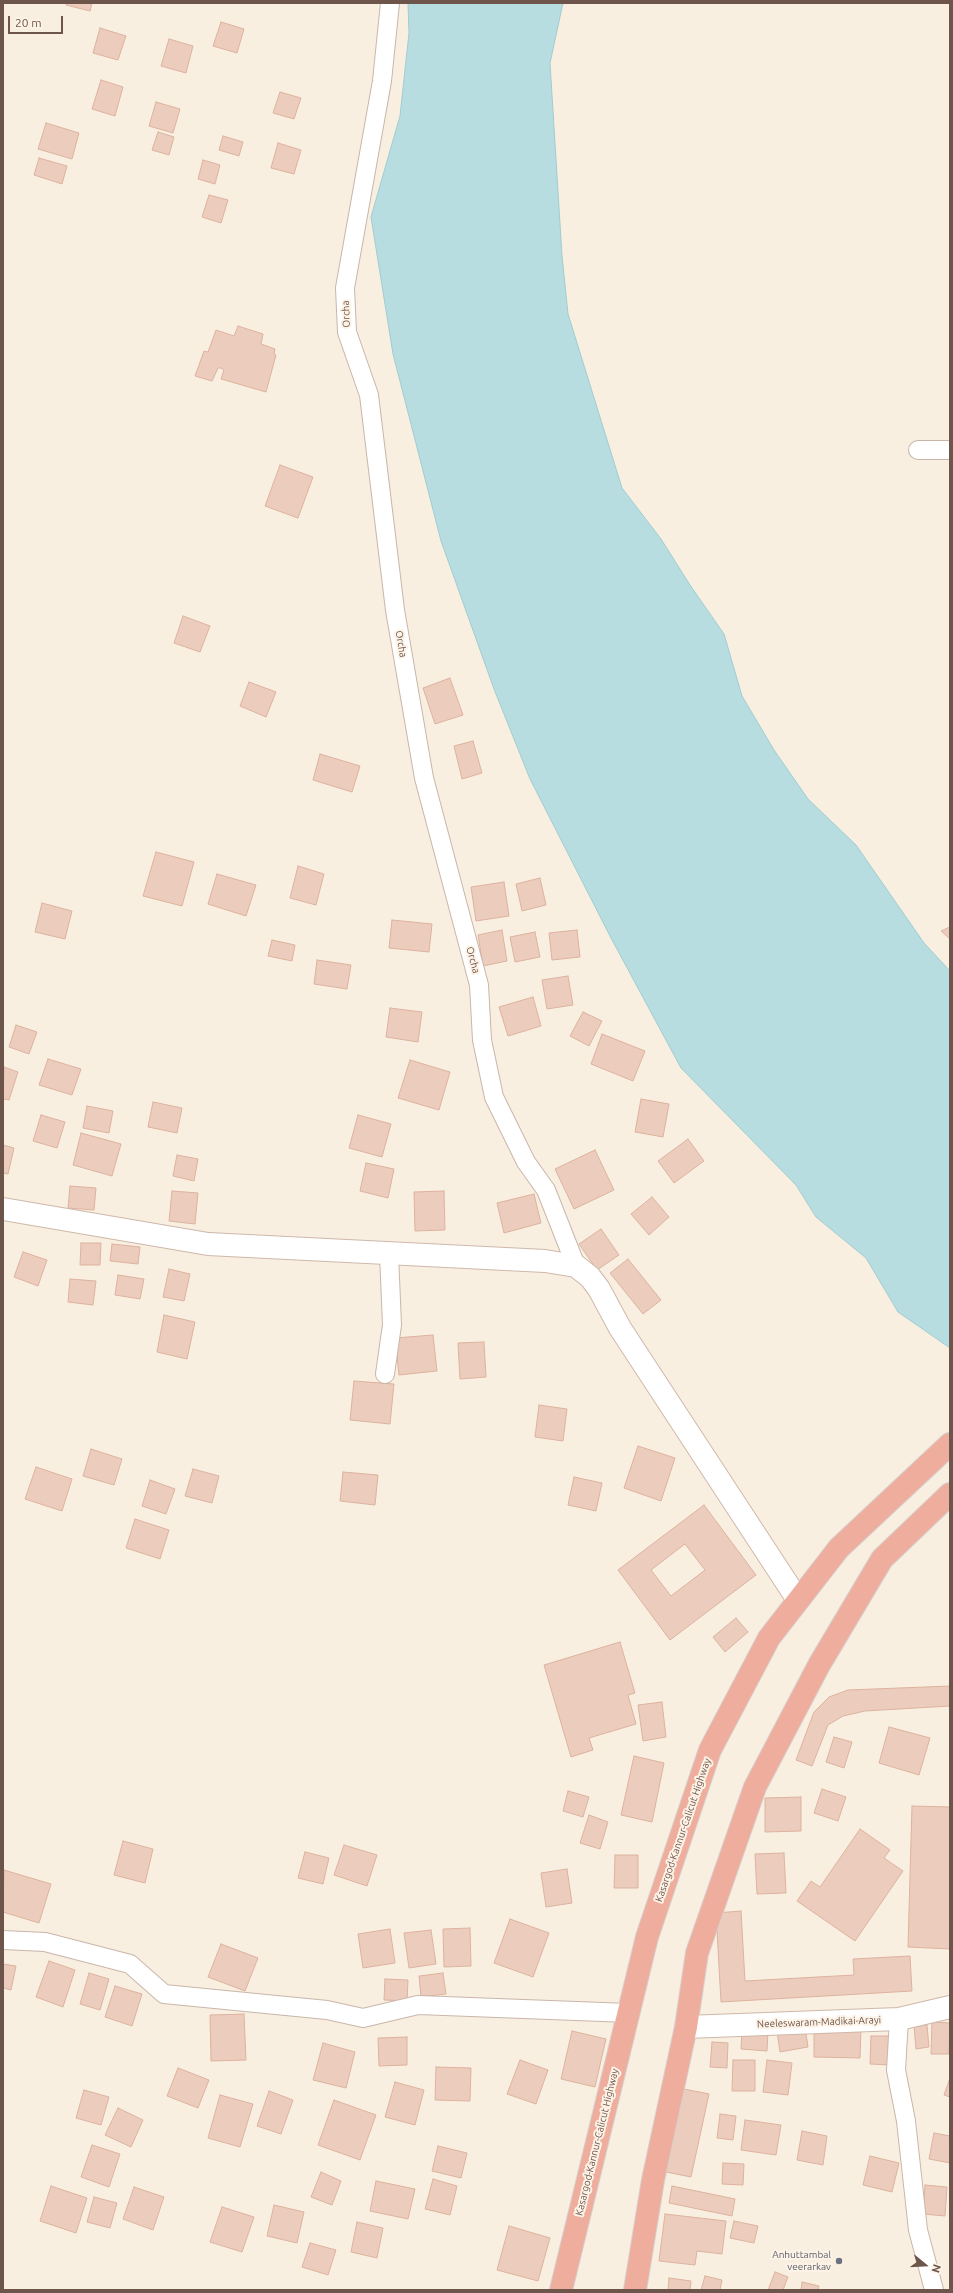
<!DOCTYPE html>
<html>
<head>
<meta charset="utf-8">
<style>
	body { margin:0 }
	#map { position:relative; width:953px; height:2293px; overflow:hidden; background:#f9efe1; font-family:Ubuntu,sans-serif }
	canvas { display:block }
	.frame { position:absolute; inset:0; border:4px solid #6e554b; pointer-events:none }
	.north { position:absolute; left:905px; top:2245px; width:40px; height:40px; -webkit-text-stroke:3px #fdf3e7; paint-order:stroke; rotate:108deg; font-size:11px; font-weight:700; line-height:16px; text-align:center; color:#6e554b }
	.north::after { content:''; display:block; margin:auto; width:14px; height:18px; background:#6e554b; clip-path:polygon(50% 0,100% 100%,50% 72%,0 100%) }
	.scale { position:absolute; left:8px; top:16px; width:55px; height:18px; box-sizing:border-box; border:2px solid #6e554b; border-top:0; padding-left:5px; font-size:12px; line-height:14px; white-space:nowrap; color:#6e554b; -webkit-text-stroke:3px #fdf3e7; paint-order:stroke }
</style>
</head>
<body>
<div id="map">
<canvas width="953" height="2293"></canvas>
<div class="frame"></div>
<div class="north">N</div>
<div class="scale">20 m</div>
</div>
<script>
const g = document.querySelector('canvas').getContext('2d');
g.lineJoin = 'round';
function paint(path, color) { g.fillStyle = color; g.fill(path, 'evenodd'); }
const shape = rows => new Path2D(rows.map(r => 'M' + r).join(''));
function stroke(path, color, width, dash) { g.strokeStyle = color; g.lineWidth = width; g.lineCap = dash ? 'butt' : 'round'; g.setLineDash(dash || []); g.stroke(path); }
function write(font, color, halo, rows, align = 'center') {
  g.font = font + ' Ubuntu,sans-serif'; g.lineWidth = 4; g.setLineDash([]); g.textBaseline = 'middle'; g.strokeStyle = halo; g.fillStyle = color; for (const [text, x, y, turn = 0] of rows) {
    g.save(); g.translate(x, y); g.rotate((+turn || 0) * Math.PI / 180); g.textAlign = isNaN(turn) ? turn : align; if (halo) g.strokeText(text, 0, 0); g.fillText(text, 0, 0); g.restore();
  }
}
const water = shape([
	[408,3,563,3,550,63,562,256,568,314,622,488,661,539,690,585,724,634,742,696,774,750,808,799,856,845,924,943,950,971,950,1348,898,1312,866,1258,816,1217,796,1185,681,1068,611,938,530,779,494,689,441,541,393,354,371,217,400,116,409,33,408,3]
]);
paint(water, '#b8dde1');
stroke(water, '#9fccd1', 1);
const building = shape([
	[66,3,92,3,90,11,66,5,66,3],
	[221,22,244,29,237,53,213,46,221,22],
	[100,28,126,36,118,60,93,53,100,28],
	[169,39,193,46,186,73,161,66,169,39],
	[101,80,123,87,115,116,92,109,101,80],
	[280,92,301,98,294,119,273,113,280,92],
	[156,102,180,109,173,133,149,126,156,102],
	[46,123,79,133,72,159,38,149,46,123],
	[158,132,174,137,169,155,152,150,158,132],
	[223,136,243,142,239,156,219,150,223,136],
	[278,143,301,150,294,174,271,168,278,143],
	[39,158,67,166,62,184,34,175,39,158],
	[203,160,220,165,215,184,198,179,203,160],
	[209,195,228,200,221,223,202,217,209,195],
	[238,326,263,334,261,344,275,349,274,354,276,355,266,392,221,379,224,370,221,368,218,368,212,381,195,376,204,351,208,352,216,330,234,336,238,326],
	[280,465,313,477,298,518,265,506,280,465],
	[183,616,210,626,200,652,174,643,183,616],
	[450,678,463,715,435,724,423,688,450,678],
	[249,682,276,692,266,717,240,706,249,682],
	[473,741,482,773,462,779,454,746,473,741],
	[320,754,360,766,352,792,313,780,320,754],
	[156,852,194,862,182,906,143,896,156,852],
	[298,866,324,874,316,905,290,898,298,866],
	[217,874,256,885,246,916,208,904,217,874],
	[540,878,546,905,522,911,516,884,540,878],
	[504,882,509,916,476,921,471,887,504,882],
	[42,903,72,911,65,939,35,932,42,903],
	[392,920,432,924,429,952,389,948,392,920],
	[950,927,950,939,941,931,950,927],
	[502,930,507,961,483,966,478,935,502,930],
	[577,930,580,957,552,960,549,933,577,930],
	[535,932,540,957,515,962,510,937,535,932],
	[272,940,295,945,292,961,268,956,272,940],
	[317,960,351,965,347,989,314,984,317,960],
	[568,976,573,1005,547,1009,542,980,568,976],
	[533,997,541,1026,508,1036,499,1007,533,997],
	[390,1008,422,1012,418,1042,386,1037,390,1008],
	[583,1012,602,1021,589,1046,570,1036,583,1012],
	[16,1025,37,1032,29,1054,9,1047,16,1025],
	[602,1034,645,1051,633,1081,591,1064,602,1034],
	[48,1059,81,1069,72,1095,39,1085,48,1059],
	[410,1060,450,1072,439,1110,398,1098,410,1060],
	[4,1067,18,1072,9,1100,3,1099,4,1067],
	[641,1099,669,1104,663,1137,635,1132,641,1099],
	[153,1102,182,1108,177,1133,148,1127,153,1102],
	[87,1106,113,1111,109,1133,83,1128,87,1106],
	[41,1115,65,1122,57,1148,33,1141,41,1115],
	[358,1115,391,1124,382,1157,349,1148,358,1115],
	[81,1133,121,1144,112,1176,73,1165,81,1133],
	[688,1139,704,1161,674,1183,658,1161,688,1139],
	[3,1145,14,1148,8,1174,3,1173,3,1145],
	[595,1150,614,1190,574,1209,555,1169,595,1150],
	[177,1155,198,1159,194,1181,173,1176,177,1155],
	[366,1163,394,1169,388,1198,360,1191,366,1163],
	[70,1186,96,1188,94,1210,68,1208,70,1186],
	[172,1191,198,1193,195,1224,169,1221,172,1191],
	[444,1191,445,1230,415,1231,414,1192,444,1191],
	[534,1194,541,1223,504,1233,497,1203,534,1194],
	[652,1197,669,1217,649,1235,631,1214,652,1197],
	[601,1229,619,1255,597,1270,579,1244,601,1229],
	[81,1243,101,1243,100,1265,80,1265,81,1243],
	[112,1244,140,1247,138,1264,110,1261,112,1244],
	[23,1252,47,1260,38,1286,14,1277,23,1252],
	[628,1259,661,1300,643,1314,610,1273,628,1259],
	[169,1269,190,1274,184,1301,163,1297,169,1269],
	[118,1275,144,1279,140,1299,115,1295,118,1275],
	[70,1279,96,1281,93,1305,68,1302,70,1279],
	[164,1315,195,1322,187,1359,157,1352,164,1315],
	[433,1335,437,1371,399,1375,395,1338,433,1335],
	[484,1342,486,1377,460,1379,458,1343,484,1342],
	[354,1381,394,1384,390,1424,350,1420,354,1381],
	[539,1405,567,1409,563,1441,535,1437,539,1405],
	[638,1446,675,1458,661,1501,624,1488,638,1446],
	[91,1449,122,1459,114,1485,83,1476,91,1449],
	[36,1467,72,1479,62,1511,25,1499,36,1467],
	[193,1469,219,1476,212,1503,185,1496,193,1469],
	[343,1472,378,1475,375,1505,340,1501,343,1472],
	[574,1477,602,1483,596,1511,568,1505,574,1477],
	[150,1480,175,1489,166,1514,142,1506,150,1480],
	[704,1505,756,1575,670,1640,618,1570,704,1505],
	[685,1544,705,1570,671,1596,651,1570,685,1544],
	[135,1519,169,1530,160,1559,126,1548,135,1519],
	[736,1618,748,1632,725,1652,713,1637,736,1618],
	[620,1642,635,1693,628,1695,636,1724,589,1738,593,1750,571,1757,544,1665,620,1642],
	[950,1686,950,1706,865,1711,843,1716,828,1725,812,1766,796,1760,814,1712,829,1697,848,1690,950,1686],
	[662,1702,666,1737,643,1741,638,1705,662,1702],
	[889,1727,930,1738,919,1775,879,1763,889,1727],
	[834,1737,852,1742,844,1768,826,1762,834,1737],
	[634,1756,664,1763,652,1822,621,1815,634,1756],
	[822,1789,846,1797,838,1821,814,1813,822,1789],
	[568,1791,589,1797,583,1817,563,1811,568,1791],
	[801,1797,801,1831,765,1832,765,1798,801,1797],
	[912,1806,950,1807,950,1949,908,1947,912,1806],
	[589,1815,608,1822,600,1849,580,1843,589,1815],
	[860,1829,890,1850,884,1858,903,1871,855,1941,797,1901,811,1881,820,1887,860,1829],
	[123,1841,153,1849,145,1883,114,1875,123,1841],
	[344,1845,377,1855,367,1886,334,1875,344,1845],
	[305,1852,329,1858,323,1884,298,1878,305,1852],
	[784,1853,786,1893,757,1894,755,1854,784,1853],
	[615,1855,638,1855,638,1888,614,1888,615,1855],
	[567,1869,572,1903,546,1907,541,1873,567,1869],
	[4,1870,51,1884,39,1923,3,1912,4,1870],
	[741,1911,745,1981,854,1975,853,1959,910,1956,912,1991,721,2002,716,1913,741,1911],
	[510,1919,549,1933,533,1977,494,1963,510,1919],
	[470,1928,471,1966,444,1967,443,1929,470,1928],
	[390,1929,395,1963,363,1968,358,1934,390,1929],
	[431,1930,436,1964,409,1968,404,1933,431,1930],
	[221,1944,258,1958,245,1991,208,1977,221,1944],
	[49,1961,75,1970,63,2007,36,1997,49,1961],
	[3,1964,16,1966,11,1990,3,1988,3,1964],
	[89,1973,109,1979,100,2010,80,2004,89,1973],
	[443,1973,446,1994,421,1997,419,1976,443,1973],
	[385,1979,408,1980,407,2001,384,2000,385,1979],
	[115,1986,142,1994,132,2026,105,2017,115,1986],
	[244,2014,246,2060,211,2061,210,2015,244,2014],
	[932,2022,950,2023,949,2054,931,2054,932,2022],
	[927,2025,929,2047,916,2049,914,2026,927,2025],
	[805,2027,808,2047,780,2052,777,2031,805,2027],
	[814,2027,861,2028,860,2058,814,2057,814,2027],
	[742,2030,768,2031,767,2051,741,2049,742,2030],
	[572,2031,606,2039,595,2087,561,2079,572,2031],
	[871,2036,890,2036,889,2065,870,2064,871,2036],
	[407,2037,407,2065,379,2066,378,2038,407,2037],
	[712,2042,728,2043,727,2068,710,2067,712,2042],
	[323,2043,355,2052,346,2088,313,2080,323,2043],
	[520,2060,548,2070,536,2104,507,2094,520,2060],
	[733,2060,755,2060,755,2091,732,2091,733,2060],
	[767,2060,792,2063,788,2095,763,2092,767,2060],
	[436,2067,471,2068,470,2101,435,2100,436,2067],
	[178,2068,209,2080,198,2108,167,2096,178,2068],
	[950,2078,950,2097,944,2095,950,2078],
	[395,2082,424,2090,415,2125,385,2117,395,2082],
	[679,2088,709,2094,691,2177,661,2171,679,2088],
	[84,2090,109,2097,101,2125,76,2118,84,2090],
	[269,2091,293,2100,281,2134,257,2126,269,2091],
	[220,2095,253,2104,240,2147,208,2138,220,2095],
	[334,2100,376,2115,360,2160,318,2145,334,2100],
	[118,2108,143,2120,131,2147,105,2135,118,2108],
	[720,2114,736,2116,733,2140,717,2138,720,2114],
	[745,2120,781,2125,776,2155,741,2150,745,2120],
	[802,2131,827,2136,823,2165,797,2160,802,2131],
	[934,2133,950,2136,950,2163,929,2159,934,2133],
	[92,2145,120,2154,109,2187,81,2177,92,2145],
	[438,2146,467,2153,461,2178,432,2171,438,2146],
	[870,2156,899,2163,892,2192,863,2185,870,2156],
	[723,2163,744,2164,743,2185,722,2184,723,2163],
	[321,2172,341,2181,332,2205,311,2197,321,2172],
	[433,2179,457,2186,450,2215,425,2209,433,2179],
	[376,2181,415,2189,408,2219,370,2211,376,2181],
	[925,2185,947,2187,945,2216,923,2214,925,2185],
	[51,2186,87,2198,76,2233,40,2221,51,2186],
	[672,2186,735,2199,732,2216,669,2203,672,2186],
	[134,2187,164,2197,153,2230,123,2219,134,2187],
	[94,2197,117,2203,110,2228,87,2222,94,2197],
	[274,2205,304,2212,297,2243,267,2236,274,2205],
	[222,2207,254,2217,242,2252,210,2242,222,2207],
	[665,2214,726,2221,722,2254,697,2251,695,2265,659,2261,665,2214],
	[734,2221,758,2226,754,2243,730,2238,734,2221],
	[357,2222,383,2228,377,2258,351,2252,357,2222],
	[509,2226,550,2238,538,2281,497,2270,509,2226],
	[310,2243,336,2250,328,2275,302,2267,310,2243],
	[775,2272,788,2277,783,2290,768,2290,775,2272],
	[705,2276,722,2280,720,2290,701,2290,705,2276],
	[669,2278,691,2281,690,2290,668,2290,669,2278],
	[802,2282,819,2286,818,2290,801,2290,802,2282]
]);
paint(building, '#ecccbc');
stroke(building, '#ddb29e', 1);
const street = shape([
	[390,3,382,81,345,288,347,332,369,395,395,610,424,778,479,985,482,1040,494,1097,526,1162,546,1190,576,1266],
	[918,450,950,450],
	[385,1374,392,1325,389,1254],
	[3,1940,45,1942,130,1964,164,1994,327,2010,363,2018,418,2005,629,2013],
	[899,2019,896,2070,906,2121,918,2230,934,2290]
]);
const secondary = shape([
	[3,1209,208,1244,545,1261,576,1266,590,1277,599,1289,620,1328,798,1600],
	[686,2027,899,2019,950,2007]
]);
const highway = shape([
	[561,2290,647,1937,710,1750,769,1638,839,1548,950,1444],
	[635,2290,653,2180,686,2027,697,1953,755,1787,819,1665,882,1559,950,1494]
]);
stroke(street, '#c9b6aa', 20);
stroke(secondary, '#ceb8aa', 24);
stroke(highway, '#d6cfcd', 24);
stroke(street, '#fff', 18);
stroke(secondary, '#fff', 22);
stroke(highway, '#efae9d', 22);
for (const [x, y, r, color] of [
	[839,2261,4,"#6b7280"]
]) { const dot = new Path2D(); dot.arc(x, y, r, 0, 2 * Math.PI); g.fillStyle = color; g.fill(dot); stroke(dot, '#fdf3e7', 1.5); }
write('10px', '#6e554b', '#fdf3e7', [
	["Orcha",346,314,-92],
	["Orcha",401,644,80],
	["Orcha",473,960,75],
	["Kasargod-Kannur-Calicut Highway",683,1830,-71],
	["Neeleswaram-Madikai-Arayi",819,2022,-2],
	["Kasargod-Kannur-Calicut Highway",597,2142,-76]
]);
write('10px', '#5b616d', '#fdf3e7', [
	["Anhuttambal",831,2255],
	["veerarkav",831,2267]
], 'right');
</script>
</body>
</html>
